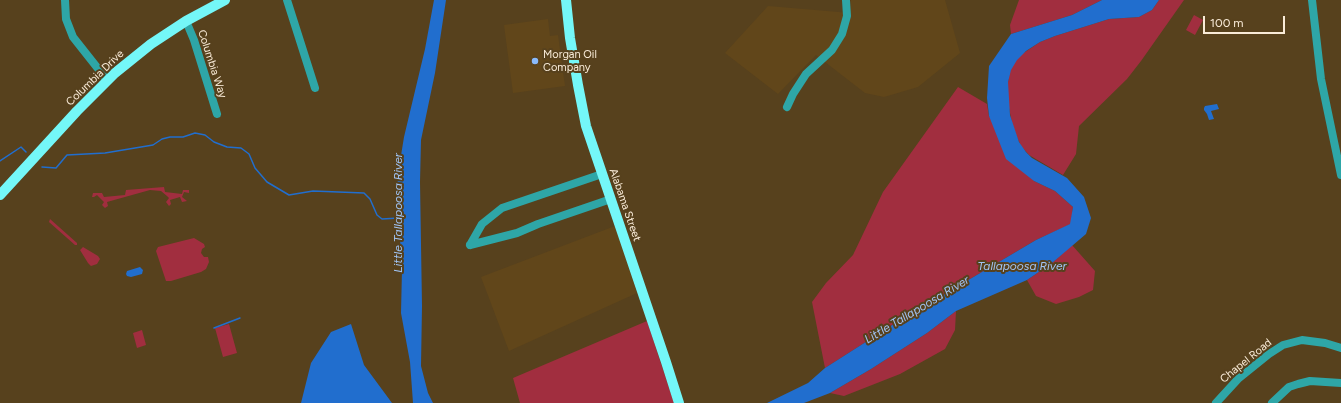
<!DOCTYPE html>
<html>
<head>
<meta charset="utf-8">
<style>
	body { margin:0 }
	#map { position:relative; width:1341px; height:403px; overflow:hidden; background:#57411d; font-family:Figtree,sans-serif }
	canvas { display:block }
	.scale { position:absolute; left:1203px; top:16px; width:82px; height:18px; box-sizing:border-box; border:2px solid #f9ebd8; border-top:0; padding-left:5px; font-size:12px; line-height:14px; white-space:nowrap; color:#f9ebd8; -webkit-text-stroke:3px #57411d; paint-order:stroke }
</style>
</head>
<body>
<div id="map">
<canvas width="1341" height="403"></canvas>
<div class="scale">100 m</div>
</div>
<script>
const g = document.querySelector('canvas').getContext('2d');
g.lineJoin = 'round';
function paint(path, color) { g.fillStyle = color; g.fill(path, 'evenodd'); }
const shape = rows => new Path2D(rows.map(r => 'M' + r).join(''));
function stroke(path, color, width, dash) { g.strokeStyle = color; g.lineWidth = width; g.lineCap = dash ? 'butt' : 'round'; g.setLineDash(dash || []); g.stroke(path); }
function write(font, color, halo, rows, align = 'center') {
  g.font = font + ' Figtree,sans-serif'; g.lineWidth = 4; g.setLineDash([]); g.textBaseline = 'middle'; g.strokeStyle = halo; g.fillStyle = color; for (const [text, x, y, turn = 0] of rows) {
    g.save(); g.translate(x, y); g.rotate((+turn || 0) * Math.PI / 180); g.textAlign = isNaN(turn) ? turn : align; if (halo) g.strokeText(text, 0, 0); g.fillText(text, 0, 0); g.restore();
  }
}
paint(shape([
	[851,0,945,0,960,53,918,87,884,97,865,93,816,55,778,94,725,53,768,6,850,13],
	[548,19,550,36,558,35,565,86,513,93,504,25],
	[615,226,637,293,509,351,481,277]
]), '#61461a');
paint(shape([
	[1019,0,1102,0,1072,15,1011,34,1010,25],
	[1159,0,1184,0,1141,61,1127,79,1079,126,1076,154,1063,175,1029,155,1021,146,1016,135,1012,123,1008,103,1008,82,1009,74,1012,66,1019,56,1040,42,1055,36,1109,19,1139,17,1152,10],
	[1194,15,1203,20,1195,35,1186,30],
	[958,87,987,104,989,116,1034,181,1055,191,1073,207,1071,224,1036,240,894,324,825,368,812,302,826,283,853,255,883,192],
	[164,187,165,192,182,194,183,190,189,190,189,193,184,192,182,197,187,201,182,202,180,197,170,200,171,204,169,206,166,202,169,198,167,196,161,191,150,190,107,202,108,206,105,208,102,205,104,202,97,195,94,197,92,197,93,193,102,193,104,197,125,195,126,190],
	[50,219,77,243,77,245,75,245,49,222],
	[194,238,204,244,205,247,202,249,201,253,204,257,208,257,209,262,206,269,201,272,171,281,166,281,156,251,158,247],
	[1072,245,1095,271,1093,290,1079,297,1056,304,1036,296,1027,280,1052,263],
	[83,247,98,256,100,259,97,264,91,266,88,263,80,250],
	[956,311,955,330,945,349,900,374,844,396,830,393,871,369,927,333],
	[647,321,674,403,520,403,513,378],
	[229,324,237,353,223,357,215,328],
	[142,330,146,345,137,348,133,333]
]), '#a12e3f');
paint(shape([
	[434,0,446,0,435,73,421,140,420,182,422,306,421,366,428,393,433,403,413,403,410,362,401,313,402,269,397,194,398,174,404,137,425,49],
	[1102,0,1159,0,1152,10,1139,17,1109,19,1055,36,1040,42,1026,51,1017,60,1011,70,1008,82,1010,115,1019,142,1026,152,1032,158,1067,178,1084,197,1091,218,1086,234,1052,263,1027,280,956,311,927,333,871,369,830,393,804,403,767,403,808,383,825,368,894,324,1036,240,1070,224,1073,207,1055,191,1034,181,1006,159,989,116,987,98,989,66,1011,34,1072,15],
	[1217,104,1219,109,1211,111,1214,119,1209,120,1207,114,1204,110,1204,108,1205,106],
	[140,267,143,270,142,274,131,277,127,276,126,274,127,271],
	[351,324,364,365,392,403,301,403,311,363,331,332]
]), '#216ece');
stroke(shape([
	[0,161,21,147,26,152],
	[42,167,56,168,67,155,105,153,153,145,162,139,170,137,183,137,195,133,205,135,214,142,227,147,241,148,249,154,255,168,267,182,289,195,313,191,364,193,370,199,377,215,382,219,399,218],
	[214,328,240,318]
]), '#216ece', 1.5);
stroke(shape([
	[65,0,66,19,73,37,107,80],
	[287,0,315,88],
	[1312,0,1321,79,1341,175],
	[186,21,194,40,217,114],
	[787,107,793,94,806,74,832,50,842,34,847,16,846,0],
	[470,245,482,224,502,208,602,174],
	[470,245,517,233,538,224,611,199],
	[1216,403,1238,379,1269,354,1283,345,1302,340,1325,343,1341,348],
	[1272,403,1289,387,1298,384,1310,381,1341,383]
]), '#2ea6a7', 8);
stroke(shape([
	[566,0,570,38,578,85,586,126,666,362,679,403],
	[0,195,77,111,115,73,151,44,186,21,225,0]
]), '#74f7f8', 10);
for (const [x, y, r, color] of [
	[535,61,4,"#8abafc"]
]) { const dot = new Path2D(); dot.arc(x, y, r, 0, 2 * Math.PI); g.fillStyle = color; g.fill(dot); stroke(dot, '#57411d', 1.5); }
write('11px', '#f9ebd8', '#57411d', [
	["Morgan Oil",543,55],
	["Company",543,68]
], 'left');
write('11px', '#f9ebd8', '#57411d', [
	["Columbia Way",212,64,72],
	["Columbia Drive",95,78,-44],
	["Alabama Street",625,205,71],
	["Chapel Road",1246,361,-39]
]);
write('italic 12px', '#a1c4f4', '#57411d', [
	["Little Tallapoosa River",398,213,-90],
	["Tallapoosa River",1022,266],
	["Little Tallapoosa River",917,310,-31]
]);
</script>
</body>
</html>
